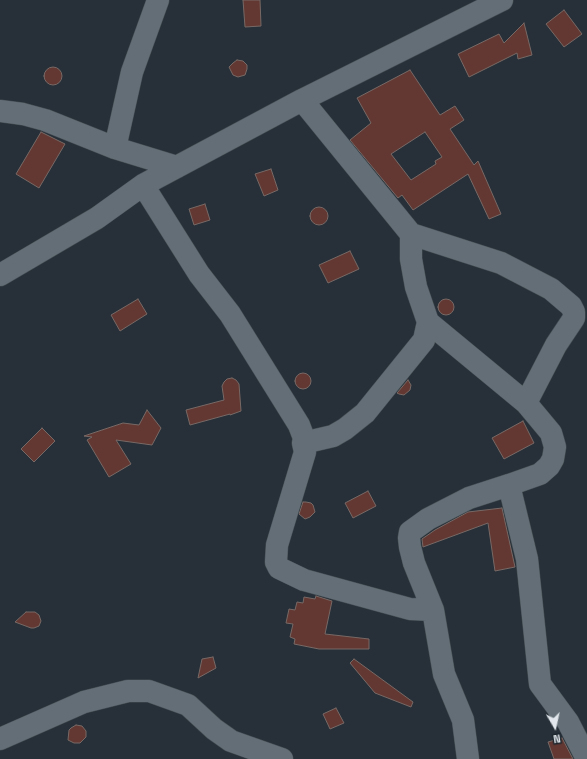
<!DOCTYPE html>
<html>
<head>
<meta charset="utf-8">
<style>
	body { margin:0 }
	#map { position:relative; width:587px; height:759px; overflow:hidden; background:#273038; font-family:"Space Grotesk",sans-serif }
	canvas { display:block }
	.north { position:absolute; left:535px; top:707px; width:40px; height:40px; -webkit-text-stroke:3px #1d262e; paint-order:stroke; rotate:171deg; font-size:11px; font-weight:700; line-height:16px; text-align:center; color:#e1e7ec }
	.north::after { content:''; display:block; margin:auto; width:14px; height:18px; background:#e1e7ec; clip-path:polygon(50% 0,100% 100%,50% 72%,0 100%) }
</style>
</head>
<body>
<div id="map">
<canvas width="587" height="759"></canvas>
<div class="north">N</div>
</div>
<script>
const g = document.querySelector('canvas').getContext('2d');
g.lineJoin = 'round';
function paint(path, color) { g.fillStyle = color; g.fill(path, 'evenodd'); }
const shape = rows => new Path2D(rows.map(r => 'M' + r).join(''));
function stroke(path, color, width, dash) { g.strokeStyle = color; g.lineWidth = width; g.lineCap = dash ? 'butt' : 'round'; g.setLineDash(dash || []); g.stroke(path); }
const building = shape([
	[243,0,260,0,261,26,245,27,243,0],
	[564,10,582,34,564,47,546,24,564,10],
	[524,23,532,55,518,59,517,53,469,77,458,54,499,34,504,43,524,23],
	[237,60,243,61,247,65,247,69,245,75,238,77,233,75,229,67,233,63,237,60],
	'44 76a9 9 0 1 1 18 0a9 9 0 1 1-18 0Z',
	[410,70,440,115,455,106,464,120,450,129,474,165,478,161,501,214,489,219,468,174,413,210,402,195,398,198,350,140,371,123,357,98,410,70],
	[425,132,442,157,435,161,436,164,411,180,391,154,425,132],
	[41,132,65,144,39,188,16,174,41,132],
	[271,169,278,190,264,196,255,174,271,169],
	[205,204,210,220,194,225,189,209,205,204],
	'310 216a9 9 0 1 1 18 0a9 9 0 1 1-18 0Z',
	[350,251,359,269,328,283,319,265,350,251],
	'438 307a8 8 0 1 1 16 0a8 8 0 1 1-16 0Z',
	[138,299,147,314,120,331,111,315,138,299],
	'295 381a8 8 0 1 1 16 0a8 8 0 1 1-16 0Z',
	[232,378,236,380,239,384,241,411,230,415,230,414,190,425,186,410,224,400,222,386,224,382,227,379,232,378],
	[408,380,411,385,410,390,404,395,399,394,397,393,408,380],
	[147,410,161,428,152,445,116,440,131,464,109,477,87,440,92,437,84,436,123,423,139,425,147,410],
	[523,421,534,443,504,459,492,438,523,421],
	[42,428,55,441,34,462,21,449,42,428],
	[368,491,376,506,353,518,345,503,368,491],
	[303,502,306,502,311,503,313,505,315,512,310,517,305,519,299,514,303,502],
	[502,508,515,567,495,571,488,523,423,547,422,539,435,530,468,512,502,508],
	[316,596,332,601,325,634,369,639,369,649,319,649,294,644,295,639,290,637,293,624,286,623,289,609,295,610,297,602,303,603,304,597,315,599,316,596],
	[26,612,35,612,39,615,41,621,39,626,34,628,31,628,15,622,26,612],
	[213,657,216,668,198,678,202,659,213,657],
	[354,659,413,702,411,707,375,693,350,663,354,659],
	[336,708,344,723,330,729,323,714,336,708],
	[76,725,82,726,86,731,86,737,80,743,74,743,68,740,69,730,71,728,76,725],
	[562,738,573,759,554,759,548,742,562,738]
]);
paint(building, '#643832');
stroke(building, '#776966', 1);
const minor = shape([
	[302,100,411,234,501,263,551,289,571,306,574,312,574,318,556,345,526,403],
	[0,111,23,114,45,120,115,148,177,167],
	[115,148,132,72,158,0],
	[143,185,199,274,230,314,299,425,302,433,304,438,303,443,305,452,277,545,276,562,279,568,304,580,410,609,433,610,444,674,463,720,468,759],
	[0,275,97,218,143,185,302,100,502,0],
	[428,322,526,403,551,433,555,447,553,459,549,466,540,474,509,485,469,498,428,519,410,532,409,538,410,547,414,563,433,610],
	[303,443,333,436,345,429,365,413,424,340,428,322,416,287,411,259,411,234],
	[509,485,527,559,540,684,568,722,587,759],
	[0,739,84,702,128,691,149,691,188,705,214,729,231,741,282,759]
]);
stroke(minor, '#464e54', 23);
stroke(minor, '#636e76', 22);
</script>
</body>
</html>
